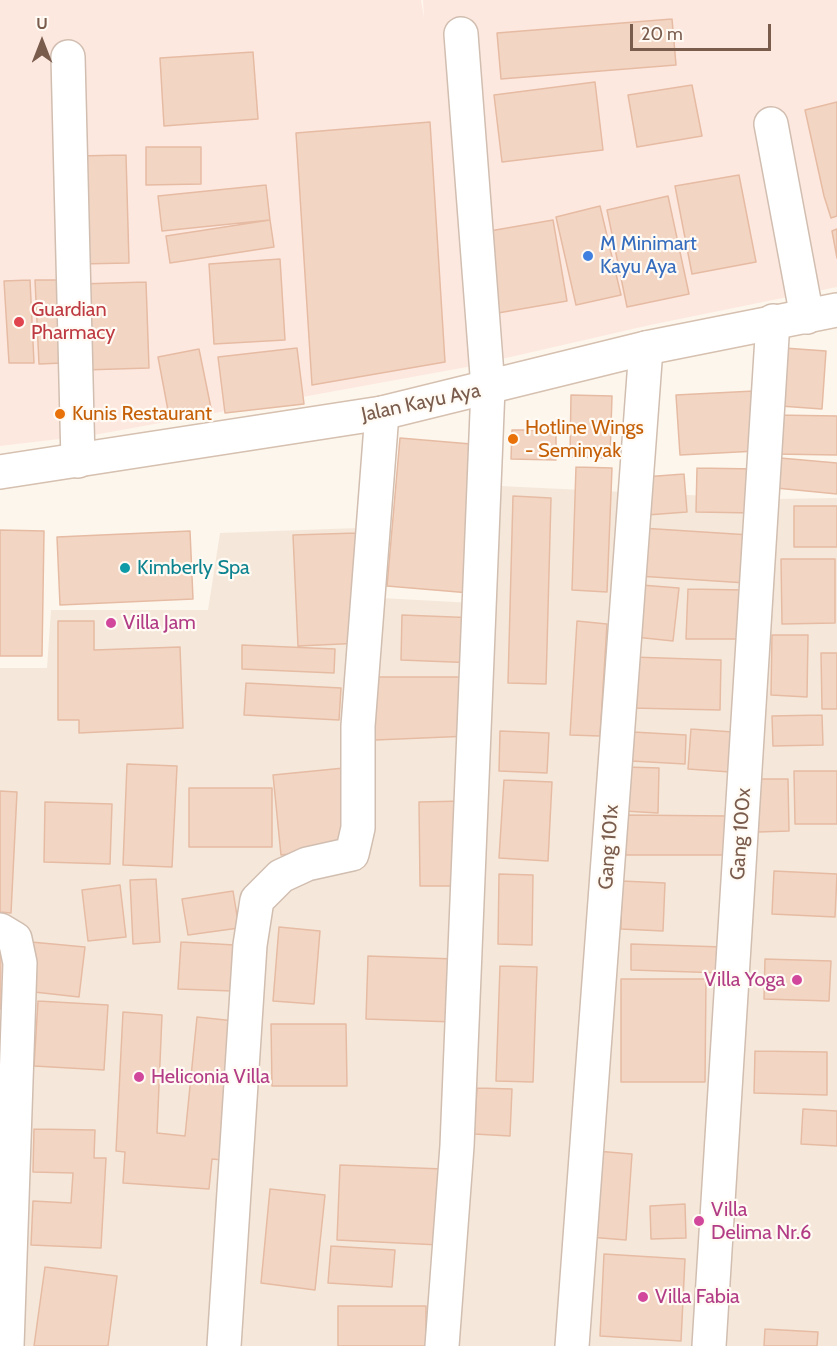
<!DOCTYPE html>
<html>
<head>
<meta charset="utf-8">
<style>
	body { margin:0 }
	#map { position:relative; width:837px; height:1346px; overflow:hidden; background:#fdf6ec; font-family:Cabin,sans-serif }
	canvas { display:block }
	.north { position:absolute; left:12px; top:12px; width:60px; height:60px; -webkit-text-stroke:4px #fffaf3; paint-order:stroke; rotate:0deg; font-size:16px; font-weight:700; line-height:24px; text-align:center; color:#7a5c4d }
	.north::after { content:''; display:block; margin:auto; width:21px; height:27px; background:#7a5c4d; clip-path:polygon(50% 0,100% 100%,50% 72%,0 100%) }
	.scale { position:absolute; left:630px; top:24px; width:141px; height:27px; box-sizing:border-box; border:3px solid #7a5c4d; border-top:0; padding-left:8px; font-size:18px; line-height:21px; white-space:nowrap; color:#7a5c4d; -webkit-text-stroke:4px #fffaf3; paint-order:stroke }
</style>
</head>
<body>
<div id="map">
<canvas width="837" height="1346"></canvas>
<div class="north">U</div>
<div class="scale">20 m</div>
</div>
<script>
const g = document.querySelector('canvas').getContext('2d');
g.lineJoin = 'round';
function paint(path, color) { g.fillStyle = color; g.fill(path, 'evenodd'); }
const shape = rows => new Path2D(rows.map(r => 'M' + r).join(''));
function stroke(path, color, width, dash) { g.strokeStyle = color; g.lineWidth = width; g.lineCap = dash ? 'butt' : 'round'; g.setLineDash(dash || []); g.stroke(path); }
function write(font, color, halo, rows, align = 'center') {
  g.font = font + ' Cabin,sans-serif'; g.lineWidth = 4.5; g.setLineDash([]); g.textBaseline = 'middle'; g.strokeStyle = halo; g.fillStyle = color; for (const [text, x, y, turn = 0] of rows) {
    g.save(); g.translate(x, y); g.rotate((+turn || 0) * Math.PI / 180); g.textAlign = isNaN(turn) ? turn : align; if (halo) g.strokeText(text, 0, 0); g.fillText(text, 0, 0); g.restore();
  }
}
paint(shape([
	[500,486,771,499,837,498,837,1346,0,1346,0,668,47,668,51,610,208,610,220,533,385,527,381,598,492,604]
]), '#f5e8da');
paint(shape([
	[0,0,421,0,424,18,423,0,837,0,837,287,650,325,467,367,94,435,0,446]
]), '#fde8e0');
const building = shape([
	[672,19,676,65,501,79,497,33,672,19],
	[253,52,258,119,164,126,160,58,253,52],
	[595,82,603,150,502,162,494,95,595,82],
	[692,85,702,136,637,147,628,95,692,85],
	[837,102,837,216,831,218,824,196,805,110,837,102],
	[430,122,445,362,312,385,296,133,430,122],
	[146,147,201,147,201,184,146,185,146,147],
	[126,155,129,263,79,264,76,156,126,155],
	[739,175,756,262,692,274,675,186,739,175],
	[266,185,270,220,162,231,158,196,266,185],
	[668,196,689,294,627,307,607,210,668,196],
	[600,206,621,295,576,305,556,217,600,206],
	[270,220,274,247,170,263,166,236,270,220],
	[553,220,567,301,498,313,484,232,553,220],
	[837,229,837,258,832,231,837,229],
	[280,259,285,340,214,344,209,264,280,259],
	[30,280,34,363,9,363,4,281,30,280],
	[35,280,58,280,63,363,39,364,35,280],
	[146,282,149,368,84,370,80,284,146,282],
	[297,348,304,404,225,413,218,357,297,348],
	[784,348,826,351,822,409,780,406,784,348],
	[199,349,212,413,170,421,158,357,199,349],
	[754,391,757,451,680,455,676,395,754,391],
	[571,395,612,396,610,458,570,457,571,395],
	[775,415,837,416,837,455,774,454,775,415],
	[512,430,556,430,556,460,511,459,512,430],
	[400,438,483,445,470,593,387,586,400,438],
	[769,457,837,463,837,494,766,487,769,457],
	[576,467,612,468,607,592,572,590,576,467],
	[697,468,755,469,754,513,696,512,697,468],
	[684,474,687,512,647,515,644,477,684,474],
	[513,496,551,498,546,684,508,683,513,496],
	[794,506,837,506,837,547,794,547,794,506],
	[641,528,750,535,746,583,638,576,641,528],
	[0,530,44,531,42,656,0,656,0,530],
	[190,531,193,599,60,605,57,537,190,531],
	[357,533,362,643,298,646,293,535,357,533],
	[781,559,835,559,835,623,782,624,781,559],
	[641,585,679,588,673,641,635,637,641,585],
	[688,589,743,590,743,639,686,639,688,589],
	[402,615,478,618,477,663,401,660,402,615],
	[58,621,94,621,94,650,180,647,183,728,79,733,79,720,58,720,58,621],
	[577,621,607,624,600,736,570,735,577,621],
	[772,635,808,635,807,697,771,695,772,635],
	[242,645,335,649,334,673,242,669,242,645],
	[821,653,837,653,837,709,822,709,821,653],
	[632,657,721,660,720,710,631,708,632,657],
	[375,677,473,677,470,736,375,740,375,677],
	[246,683,341,688,339,720,244,715,246,683],
	[822,715,823,745,773,746,772,716,822,715],
	[691,729,733,732,730,772,688,769,691,729],
	[500,731,549,733,547,773,499,771,500,731],
	[633,732,686,735,685,764,631,761,633,732],
	[127,764,177,766,172,867,123,865,127,764],
	[626,767,659,768,658,813,624,811,626,767],
	[344,768,351,848,281,855,273,775,344,768],
	[794,771,837,771,837,824,795,824,794,771],
	[757,779,788,779,789,831,758,832,757,779],
	[504,780,552,782,548,861,499,858,504,780],
	[189,788,272,788,272,847,189,847,189,788],
	[0,791,17,792,11,913,0,912,0,791],
	[464,801,465,886,420,886,419,802,464,801],
	[45,802,112,804,110,864,44,862,45,802],
	[624,815,728,816,728,855,624,855,624,815],
	[774,871,837,874,835,917,772,914,774,871],
	[499,874,533,875,532,945,498,944,499,874],
	[156,879,160,942,133,944,130,880,156,879],
	[622,881,665,883,663,931,621,929,622,881],
	[120,885,126,937,88,941,82,890,120,885],
	[233,891,239,928,188,935,182,899,233,891],
	[279,927,320,931,314,1004,273,1001,279,927],
	[0,941,6,942,4,1009,0,1009,0,941],
	[31,942,85,947,79,997,25,991,31,942],
	[181,942,235,945,232,991,178,989,181,942],
	[631,944,723,947,723,973,631,970,631,944],
	[368,956,455,959,454,1022,366,1019,368,956],
	[765,959,831,961,829,1001,764,999,765,959],
	[500,966,537,967,533,1082,496,1081,500,966],
	[621,979,706,979,705,1082,621,1082,621,979],
	[38,1001,108,1005,104,1070,34,1066,38,1001],
	[123,1012,162,1015,157,1133,185,1136,197,1017,235,1021,222,1160,212,1159,209,1189,123,1183,125,1152,116,1151,123,1012],
	[271,1024,346,1024,347,1086,272,1086,271,1024],
	[755,1051,827,1052,827,1095,754,1093,755,1051],
	[477,1088,512,1089,510,1136,474,1134,477,1088],
	[803,1109,837,1111,837,1146,801,1144,803,1109],
	[34,1129,95,1130,94,1158,106,1158,101,1248,31,1245,33,1201,71,1203,73,1173,33,1172,34,1129],
	[596,1151,632,1154,626,1240,589,1237,596,1151],
	[340,1165,443,1169,440,1245,337,1240,340,1165],
	[270,1189,325,1195,315,1290,261,1283,270,1189],
	[685,1204,686,1238,651,1239,650,1206,685,1204],
	[331,1246,395,1250,392,1287,328,1283,331,1246],
	[604,1254,685,1259,681,1341,600,1336,604,1254],
	[45,1267,117,1276,108,1346,34,1346,45,1267],
	[338,1306,426,1306,426,1346,338,1346,338,1306],
	[765,1329,818,1332,817,1346,764,1346,765,1329]
]);
paint(building, '#f3d5c3');
stroke(building, '#e6bba3', 1.5);
const street = shape([
	[68,57,78,461],
	[771,124,807,317],
	[0,930,15,939,20,963,7,1346],
	[224,1346,250,945,257,900,281,876,307,864,352,854,358,828,358,726,382,413],
	[442,1346,457,1146,488,388,461,34],
	[572,1346,646,348],
	[709,1346,773,321]
]);
const secondary = shape([
	[0,472,382,413,646,348,837,310]
]);
stroke(street, '#d1beb0', 36);
stroke(secondary, '#d6c0b0', 36);
stroke(street, '#fff', 33);
stroke(secondary, '#fff', 33);
for (const [x, y, r, color] of [
	[588,256,6,"#3f7fe0"],
	[19,322,6,"#e0444e"],
	[60,414,6,"#e8710a"],
	[513,439,6,"#e8710a"],
	[125,568,6,"#0f9aa8"],
	[111,623,6,"#d1479c"],
	[797,980,6,"#d1479c"],
	[139,1077,6,"#d1479c"],
	[699,1221,6,"#d1479c"],
	[643,1297,6,"#d1479c"]
]) { const dot = new Path2D(); dot.arc(x, y, r, 0, 2 * Math.PI); g.fillStyle = color; g.fill(dot); stroke(dot, '#fffaf3', 2); }
write('20px', '#366cbe', '#fffaf3', [
	["M Minimart",600,244],
	["Kayu Aya",600,267]
], 'left');
write('20px', '#be3a42', '#fffaf3', [
	["Guardian",31,310],
	["Pharmacy",31,333]
], 'left');
write('20px', '#7a5c4d', '#fffaf3', [
	["Jalan Kayu Aya",421,403,-12],
	["Gang 100x",741,834,-86],
	["Gang 101x",609,847,-86]
]);
write('20px', '#c56008', '#fffaf3', [
	["Kunis Restaurant",72,414],
	["Hotline Wings",525,428],
	["- Seminyak",525,451]
], 'left');
write('20px', '#0d838f', '#fffaf3', [
	["Kimberly Spa",137,568]
], 'left');
write('20px', '#b23c85', '#fffaf3', [
	["Villa Jam",123,623],
	["Villa Yoga",785,980,"right"],
	["Heliconia Villa",151,1077],
	["Villa",711,1210],
	["Delima Nr.6",711,1233],
	["Villa Fabia",655,1297]
], 'left');
</script>
</body>
</html>
